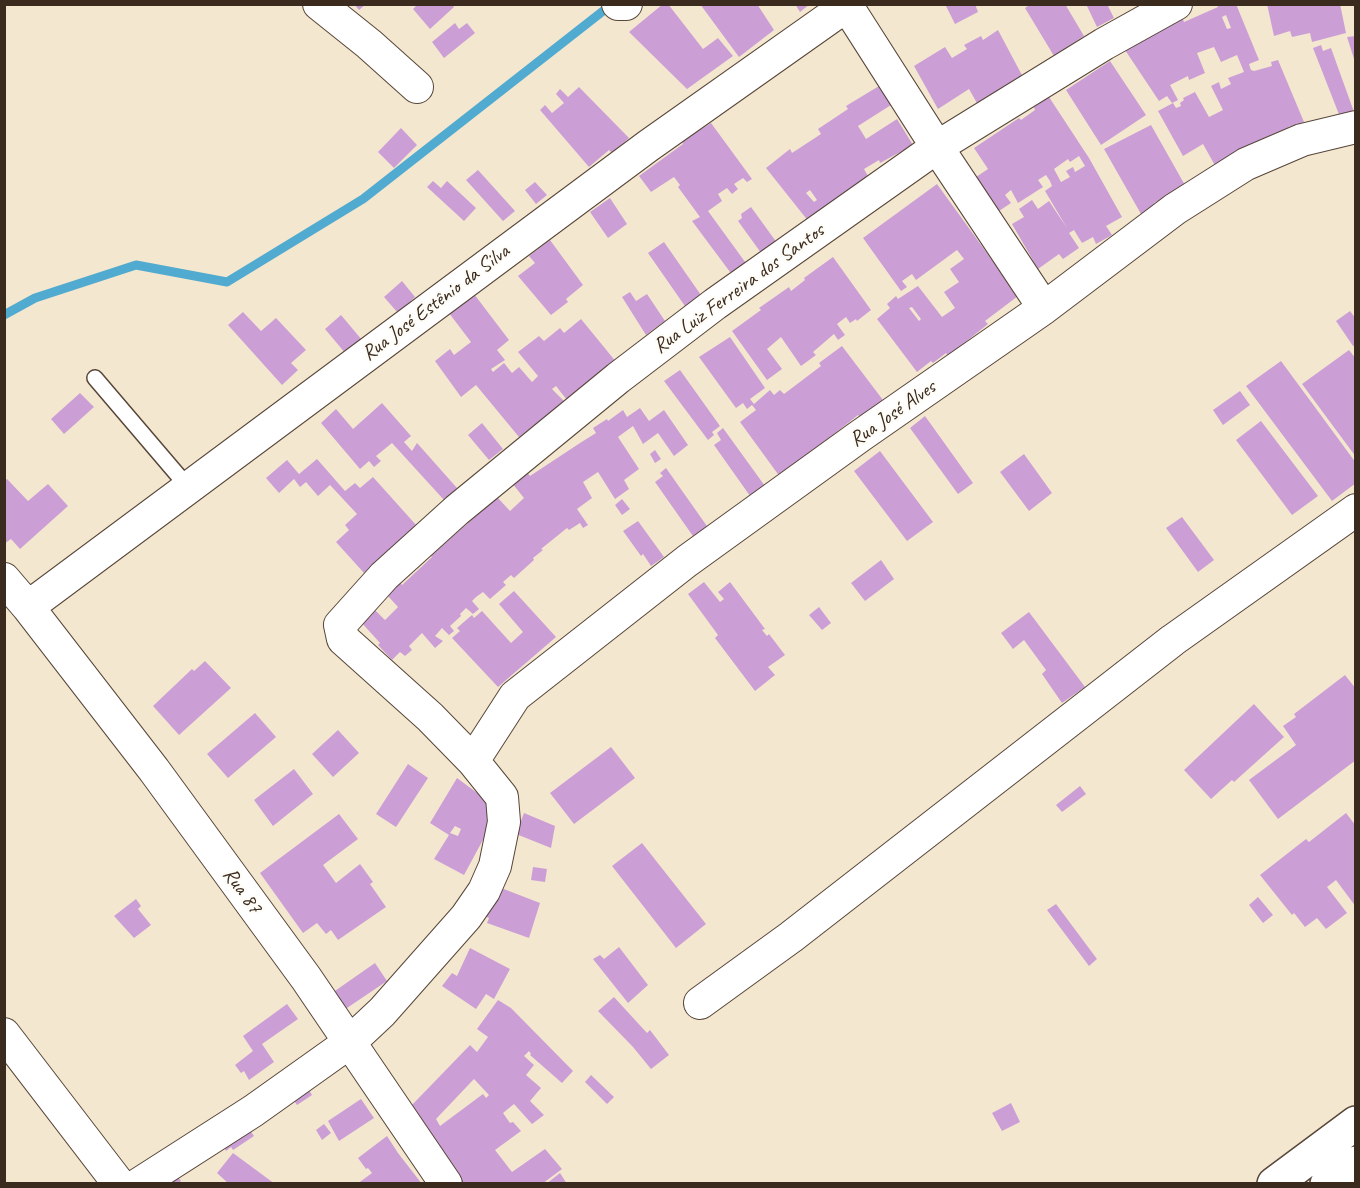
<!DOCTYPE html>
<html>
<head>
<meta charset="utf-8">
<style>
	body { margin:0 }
	#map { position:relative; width:1360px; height:1188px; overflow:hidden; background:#f4e7cf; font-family:Caveat,sans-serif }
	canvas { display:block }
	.frame { position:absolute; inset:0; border:6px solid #3b2a1e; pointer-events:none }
</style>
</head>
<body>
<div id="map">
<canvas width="1360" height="1188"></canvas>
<div class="frame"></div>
</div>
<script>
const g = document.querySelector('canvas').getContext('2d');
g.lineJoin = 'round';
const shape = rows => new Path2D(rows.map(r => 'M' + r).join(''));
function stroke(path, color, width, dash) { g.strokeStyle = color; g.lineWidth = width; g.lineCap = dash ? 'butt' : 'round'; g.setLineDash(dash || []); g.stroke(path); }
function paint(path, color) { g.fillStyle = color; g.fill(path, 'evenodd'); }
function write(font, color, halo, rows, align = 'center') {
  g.font = font + ' Caveat,sans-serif'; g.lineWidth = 4.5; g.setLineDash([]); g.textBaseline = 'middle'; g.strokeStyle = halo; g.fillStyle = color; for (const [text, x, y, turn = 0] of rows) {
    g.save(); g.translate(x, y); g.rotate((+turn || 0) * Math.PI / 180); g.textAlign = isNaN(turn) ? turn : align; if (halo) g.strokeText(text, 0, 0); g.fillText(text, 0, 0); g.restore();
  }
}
stroke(shape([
	[4,315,35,298,136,265,227,282,363,199,612,4]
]), '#51aacf', 9);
paint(shape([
	[354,4,366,4,359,10],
	[418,4,452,4,454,7,430,29,413,9],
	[663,4,668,4,703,49,718,38,733,56,687,89,629,32],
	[700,4,757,4,774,30,739,57],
	[795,4,810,4,800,12],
	[945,4,975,4,978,12,955,24],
	[1031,4,1065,4,1084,36,1054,56,1025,8],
	[1086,4,1107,4,1114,18,1097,27],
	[1217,4,1236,4,1259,60,1249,64,1251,70,1254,71,1272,66,1271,62,1278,60,1304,122,1288,127,1289,129,1258,147,1257,142,1229,156,1232,162,1217,169,1203,144,1183,156,1158,111,1173,103,1176,108,1181,106,1180,103,1184,100,1183,98,1195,92,1209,117,1223,110,1211,86,1219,82,1221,89,1231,84,1228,78,1244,72,1237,55,1221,62,1214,47,1197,53,1205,73,1189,80,1188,76,1170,85,1178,100,1172,103,1167,96,1159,101,1125,50,1167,28,1165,24,1182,17,1184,22,1218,7],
	[1226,15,1231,28,1227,29,1222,17],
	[1267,4,1340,4,1346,33,1312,42,1310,33,1292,37,1290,31,1274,36],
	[455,23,459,29,467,23,475,33,444,58,432,42],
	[998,30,1024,79,978,105,969,89,938,109,914,66,945,47,952,58,967,49,964,45,981,36,983,40],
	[1356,36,1356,62,1355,62,1347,37],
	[1321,45,1323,51,1331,48,1354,112,1340,117,1313,48],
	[1110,61,1146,115,1101,145,1066,90],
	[879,86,891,105,858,126,866,139,897,119,913,145,880,163,879,160,864,169,872,183,809,222,766,168,790,149,792,153,821,134,818,129,848,109,846,106],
	[810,190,817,200,814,202,806,193],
	[579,87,629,138,612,153,609,150,589,167,540,110,545,105,552,113,564,103,556,94,560,89,568,97],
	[1049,97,1089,158,1122,217,1106,226,1112,235,1096,244,1093,237,1082,243,1074,230,1069,233,1079,248,1063,259,1059,254,1038,269,1012,224,1024,217,1019,209,1032,200,1038,209,1049,201,1067,228,1045,191,1052,186,1050,181,1046,175,1038,180,1043,187,1018,203,1011,190,1005,195,1011,203,996,213,973,179,988,169,974,148,1019,118,1021,120,1035,110,1034,107],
	[1079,156,1085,166,1075,172,1073,167,1066,171,1070,177,1061,182,1054,169,1068,159,1070,162],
	[711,123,752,179,747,182,743,178,734,184,738,189,732,194,727,188,718,194,722,201,708,211,748,266,733,276,692,221,700,217,678,187,680,185,674,177,651,192,639,176,683,144,682,141],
	[1151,125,1186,187,1154,203,1155,205,1141,214,1104,149],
	[401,128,417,145,394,168,378,152],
	[478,170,515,211,503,221,466,180],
	[433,181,441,188,447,181,476,208,464,221,427,187],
	[535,182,547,195,536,204,525,190],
	[937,184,1018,296,985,321,988,324,948,356,946,353,933,363,931,361,917,372,877,319,890,308,887,304,896,296,898,299,918,286,942,317,955,308,944,292,959,282,950,269,964,259,957,250,916,280,912,274,902,281,907,287,901,291,863,238],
	[912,307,921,319,919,321,909,308],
	[610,198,627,224,608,238,590,212],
	[751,207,780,247,764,257,738,221,742,218,741,214],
	[550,240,583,285,566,299,568,302,551,315,518,276,535,263,529,256],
	[664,242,703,298,687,309,648,253],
	[833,257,871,310,857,321,856,319,850,323,846,317,837,324,845,335,838,340,834,334,813,352,816,355,801,366,781,337,767,349,782,369,767,380,732,331,761,310,759,308,789,287,791,291,805,280,804,278],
	[402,281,415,297,398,313,384,297],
	[630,292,636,301,647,294,665,321,646,335,622,297],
	[474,294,509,340,497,350,505,360,491,369,493,372,504,363,512,373,519,367,532,382,538,376,518,352,539,336,544,341,560,328,564,333,581,319,617,363,567,400,556,386,552,389,565,402,519,437,476,385,461,397,435,361,450,349,454,355,471,342,449,313],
	[1350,311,1356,319,1356,345,1353,346,1336,321],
	[243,312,261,331,276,318,306,350,291,363,298,370,282,385,228,325],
	[341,315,362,340,346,354,325,329],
	[730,337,765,388,750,399,754,404,770,390,774,395,780,390,784,394,821,366,819,363,842,346,886,404,863,422,858,415,780,477,740,422,756,410,752,405,747,409,743,403,736,408,699,357],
	[1349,350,1356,359,1356,457,1302,384],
	[1281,361,1356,463,1356,483,1332,501,1246,386],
	[680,370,720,426,712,432,714,435,708,440,664,381],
	[1240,391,1250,405,1223,425,1213,410],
	[80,393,94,407,64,434,51,419],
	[382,403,411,436,404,442,412,451,417,443,457,488,444,500,392,443,376,456,381,461,374,467,369,461,360,469,321,423,336,409,353,429],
	[640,408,649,421,664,410,688,445,674,456,658,433,643,444,633,426,618,437,639,469,624,480,629,489,615,499,598,472,583,482,592,498,577,509,588,525,583,528,580,523,569,530,567,528,541,549,543,550,533,558,534,560,514,578,511,575,503,582,506,585,490,599,483,592,476,597,472,601,479,609,473,614,466,608,460,614,461,616,450,626,454,631,449,635,442,628,435,636,443,641,435,648,422,633,409,646,412,650,405,656,400,652,392,660,378,645,380,643,361,622,375,610,385,620,398,607,387,595,400,582,402,585,432,557,431,556,497,497,510,511,524,498,512,483,527,472,530,476,580,443,596,433,593,428,607,419,608,421,623,410,627,417],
	[925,416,973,483,958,494,910,428],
	[1261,421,1318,496,1292,515,1236,440],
	[482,423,503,449,489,460,468,435],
	[723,428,770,493,755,503,714,445,721,440,717,433],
	[655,450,661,459,655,463,650,454],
	[880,451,933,522,907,541,854,471],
	[1024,454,1052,493,1029,511,1000,472],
	[317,459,345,491,355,483,360,488,373,477,417,526,364,573,336,542,349,530,345,525,357,514,330,485,318,496,306,482,300,487,294,479,279,493,266,478,287,460,299,474],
	[666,468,709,529,695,539,655,482,663,476,660,473],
	[7,479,28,501,48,484,68,506,20,549,11,539,4,544,4,481],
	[622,499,630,509,622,515,615,505],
	[1182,517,1214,560,1198,572,1166,528],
	[638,521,664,557,651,566,643,554,641,556,623,531],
	[881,560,894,579,865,601,851,583],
	[704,582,720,602,724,599,718,592,730,582,765,629,762,630,767,636,769,634,785,655,768,667,775,675,755,691,715,638,718,635,688,594],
	[514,591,556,637,498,687,452,638,460,631,457,628,465,621,472,615,474,618,482,611,511,643,523,632,499,604],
	[819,607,831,623,822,630,809,615],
	[1029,612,1085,687,1062,703,1042,674,1046,670,1024,640,1013,649,1001,633],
	[205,661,231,688,179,735,153,706,192,669,194,671],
	[1345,675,1356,689,1356,760,1278,819,1249,780,1296,745,1283,726,1296,717,1294,714],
	[1254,704,1284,737,1234,782,1232,780,1211,799,1184,770],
	[255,713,276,737,228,778,207,754],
	[338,730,359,753,333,777,312,754],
	[611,747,635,778,574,824,550,793],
	[408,764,428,778,396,827,376,814],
	[294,769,313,794,273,826,254,800],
	[457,778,488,801,498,812,464,875,434,859,449,835,430,823],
	[455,826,461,829,458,836,450,833],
	[1080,786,1086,794,1062,812,1056,805],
	[524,813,555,826,551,848,516,834],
	[1346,813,1356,826,1356,907,1336,880,1327,887,1347,913,1326,929,1317,918,1305,927,1294,913,1292,915,1260,875,1306,839,1309,842],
	[339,814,358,839,323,865,336,883,360,864,373,882,370,884,386,907,338,940,331,930,326,934,317,923,303,933,260,873],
	[642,843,706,924,676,948,612,866],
	[533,867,547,869,545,882,531,880],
	[496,886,540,903,529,938,487,923,489,918,483,915],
	[1258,897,1273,915,1263,923,1249,905],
	[136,899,141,906,138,909,151,925,134,938,114,916],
	[1056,904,1097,959,1089,966,1047,910],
	[619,947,648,985,628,1003,593,959,600,955,604,959],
	[470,948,510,969,494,999,486,994,476,1009,442,986,452,973,457,976],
	[375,963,387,981,344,1010,332,993],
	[614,997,647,1033,650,1030,669,1055,651,1069,633,1047,598,1011],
	[498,1000,511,1008,573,1071,562,1083,530,1055,531,1054,529,1051,524,1056,534,1065,526,1075,541,1088,530,1101,544,1115,532,1124,514,1104,503,1113,510,1123,513,1122,521,1131,495,1150,512,1172,545,1149,562,1169,542,1184,462,1184,411,1106,470,1045,477,1052,488,1037,477,1029],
	[474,1079,489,1095,486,1098,483,1094,440,1126,436,1119],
	[287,1004,298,1019,262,1044,274,1062,249,1080,244,1071,241,1073,235,1065,253,1051,243,1036],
	[591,1075,614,1097,607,1104,585,1082],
	[306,1085,312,1095,297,1105,291,1096],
	[361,1099,374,1118,339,1141,328,1121],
	[1011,1103,1020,1122,1002,1131,992,1113],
	[324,1124,331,1133,322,1140,316,1130],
	[247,1126,254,1136,233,1150,231,1147,226,1151,222,1143],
	[387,1136,398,1153,422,1184,357,1184,372,1173,368,1168,366,1169,358,1158],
	[233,1153,275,1184,229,1184,217,1173],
	[560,1173,567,1184,546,1184],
	[176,1174,181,1181,178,1184,163,1184]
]), '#cb9fd6');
const lane = shape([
	[95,378,188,487]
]);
const street = shape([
	[319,4,369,44,417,87],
	[618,4,626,4],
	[847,6,937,147,1044,308],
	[4,579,28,607,154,770,306,978,446,1184],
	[28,607,648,146,849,4],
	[473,761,515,696,687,561,860,436,1044,308,1175,209,1246,164,1302,140,1356,127],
	[700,1003,791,937,1173,640,1356,510],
	[4,1034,119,1184],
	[139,1184,253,1111,350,1042,382,1012,466,917,484,891,495,866,504,822,502,797,473,761,430,717,343,639,340,625,384,576,457,510,618,378,715,304,937,147,1104,44,1176,4]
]);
const secondary = shape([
	[1274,1184,1356,1123],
	[1327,1184,1356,1163]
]);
stroke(lane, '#574639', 18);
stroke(street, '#574639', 34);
stroke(secondary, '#574639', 36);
stroke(lane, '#fff', 15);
stroke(street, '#fff', 32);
stroke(secondary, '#fff', 33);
write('21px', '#3b2a1e', '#fdfcf7', [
	["Rua Luiz Ferreira dos Santos",739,289,-36],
	["Rua José Estênio da Silva",436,303,-37],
	["Rua José Alves",893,414,-35],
	["Rua 87",242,891,54]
]);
</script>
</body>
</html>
